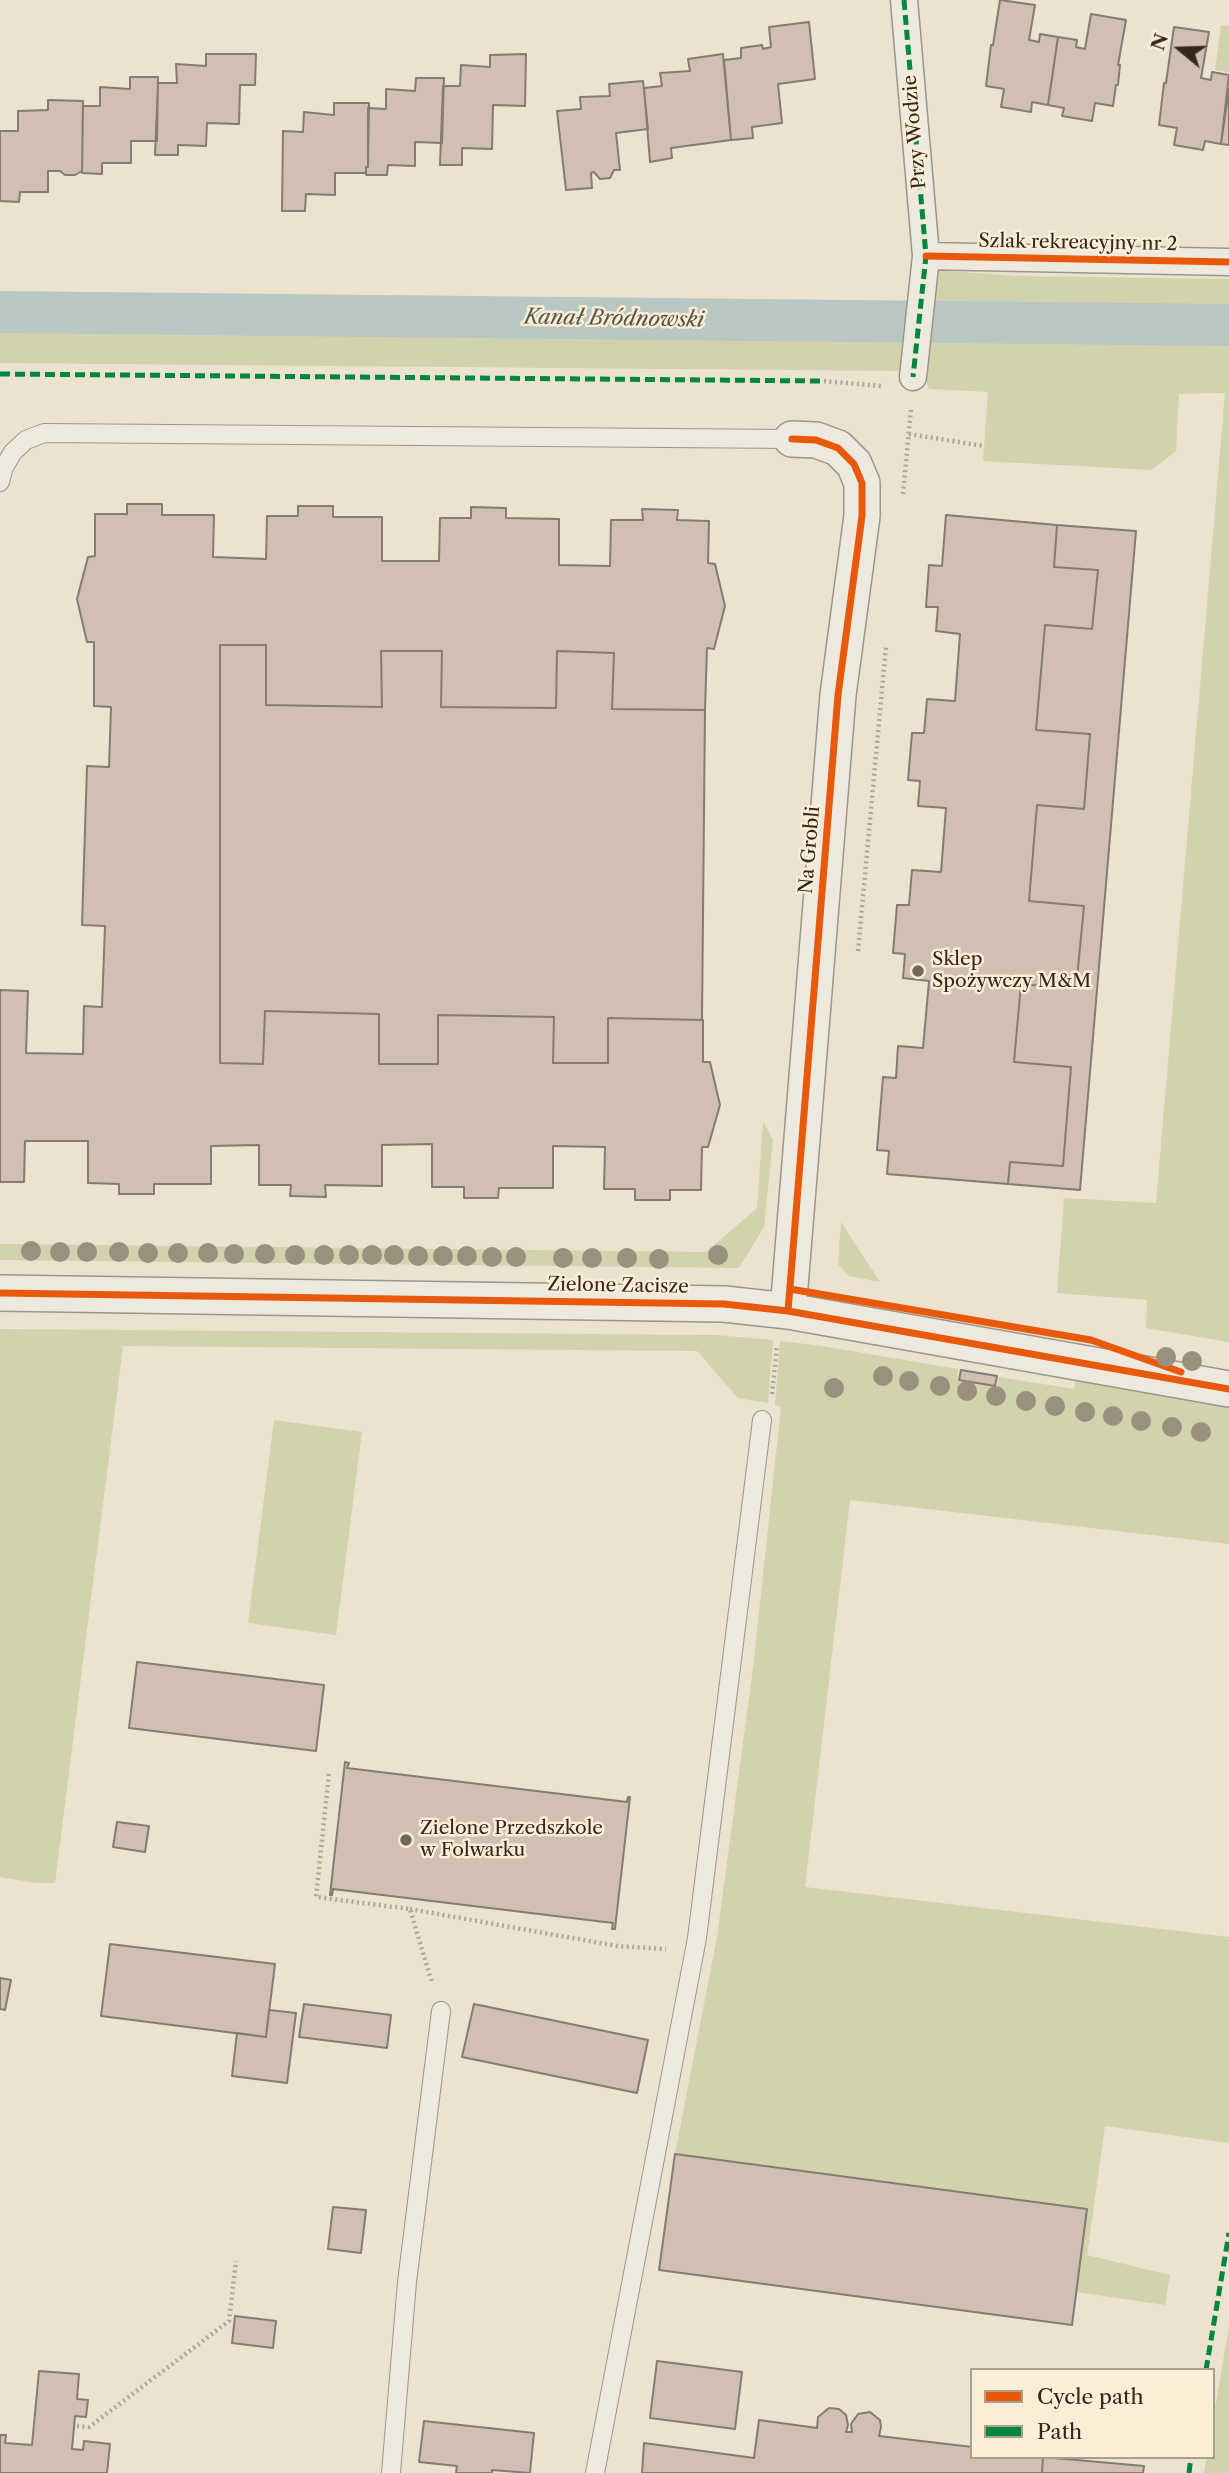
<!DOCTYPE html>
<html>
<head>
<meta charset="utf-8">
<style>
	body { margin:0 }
	#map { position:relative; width:1229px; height:2473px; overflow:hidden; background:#ebe2cf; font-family:"Libre Caslon Text",serif }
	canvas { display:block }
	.legend { position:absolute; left:970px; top:2368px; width:245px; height:91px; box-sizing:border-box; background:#faeed7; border:2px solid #aa9e8d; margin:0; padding:9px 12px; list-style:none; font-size:21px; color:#33271e }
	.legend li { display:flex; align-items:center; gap:14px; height:35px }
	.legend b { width:35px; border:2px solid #aa9e8d }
	.north { position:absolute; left:1145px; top:14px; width:70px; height:70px; -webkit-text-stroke:5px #faeed7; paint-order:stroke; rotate:289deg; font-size:19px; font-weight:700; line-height:28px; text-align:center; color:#33271e }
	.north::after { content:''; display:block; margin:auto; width:24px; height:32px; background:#33271e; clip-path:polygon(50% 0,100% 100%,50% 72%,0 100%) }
</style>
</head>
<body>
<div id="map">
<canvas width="1229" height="2473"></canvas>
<ul class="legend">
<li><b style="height:9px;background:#e8590c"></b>Cycle path</li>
<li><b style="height:9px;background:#00873e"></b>Path</li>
</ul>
<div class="north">N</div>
</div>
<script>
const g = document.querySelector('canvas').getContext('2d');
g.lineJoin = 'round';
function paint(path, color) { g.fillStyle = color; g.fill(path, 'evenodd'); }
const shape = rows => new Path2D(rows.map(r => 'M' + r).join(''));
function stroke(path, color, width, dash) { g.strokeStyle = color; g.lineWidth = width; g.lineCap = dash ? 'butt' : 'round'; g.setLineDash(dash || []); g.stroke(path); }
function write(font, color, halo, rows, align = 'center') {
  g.font = font + ' "Libre Caslon Text",serif'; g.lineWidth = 5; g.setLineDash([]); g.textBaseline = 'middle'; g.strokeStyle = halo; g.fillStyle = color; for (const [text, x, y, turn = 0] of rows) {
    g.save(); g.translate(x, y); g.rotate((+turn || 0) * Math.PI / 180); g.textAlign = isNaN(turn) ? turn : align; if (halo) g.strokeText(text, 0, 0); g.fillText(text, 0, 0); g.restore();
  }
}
paint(shape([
	[1221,25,1229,26,1229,72,1215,70],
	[937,267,947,271,1018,276,1229,279,1229,308,933,305],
	[0,332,904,339,901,371,0,363],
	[929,337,1050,344,1229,340,1229,1342,1146,1328,1147,1300,1057,1293,1064,1198,1156,1203,1225,393,1179,394,1176,451,1152,470,983,461,988,392,929,389,925,378],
	[763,1121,773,1140,764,1227,739,1268,0,1260,0,1244,706,1252,757,1208],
	[841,1222,880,1282,849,1276,838,1264],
	[0,1329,716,1335,773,1340,768,1403,738,1398,697,1351,123,1346,55,1883,36,1883,0,1877],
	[780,1341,822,1346,958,1369,957,1380,997,1387,999,1377,1074,1389,1077,1375,1229,1402,1229,1544,850,1500,805,1887,1229,1937,1229,2143,1105,2126,1087,2255,1170,2275,1165,2305,1076,2292,1087,2209,675,2154,717,1937,753,1668,781,1407,775,1405],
	[274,1420,362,1432,336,1635,248,1623],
	[1229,2327,1229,2473,1204,2473,1207,2457,1213,2457,1213,2420]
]), '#d2d2ad');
stroke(shape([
	[0,312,1229,325]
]), '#b9c7c3', 42);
const building = shape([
	[1000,0,1035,5,1029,40,1039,42,1040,34,1058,37,1048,105,1032,102,1031,112,1001,107,1004,89,986,86,991,45,993,45,1000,0],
	[1091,14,1126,20,1118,65,1120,65,1118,85,1116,85,1113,106,1095,103,1092,121,1062,116,1064,108,1048,105,1058,37,1077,40,1076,47,1085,49,1091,14],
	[809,22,815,79,778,84,782,123,752,127,753,138,731,140,724,60,741,58,741,48,762,45,763,49,771,47,769,27,809,22],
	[1174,27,1209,32,1201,78,1211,80,1212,72,1229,75,1221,144,1205,141,1203,150,1174,145,1177,128,1159,125,1164,83,1166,83,1174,27],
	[206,54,256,54,255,85,240,85,239,124,207,123,206,146,178,145,178,155,155,155,158,83,177,83,176,64,206,66,206,54],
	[526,54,525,106,493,105,492,149,462,148,462,165,440,165,443,86,460,86,461,65,490,67,490,55,526,54],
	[723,54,731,140,671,148,672,158,650,162,644,88,662,86,660,73,690,71,688,59,723,54],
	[130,77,158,77,157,141,131,141,131,163,102,163,102,174,82,173,83,106,100,106,100,87,130,89,130,77],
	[416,78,444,78,442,143,415,142,415,166,388,165,387,175,366,175,366,167,368,167,368,108,386,109,386,89,415,91,416,78],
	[643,81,648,129,616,133,620,170,614,170,610,178,600,179,594,172,591,173,592,188,566,190,557,111,581,109,580,97,610,96,609,84,643,81],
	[1229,89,1229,145,1221,144,1229,89],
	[48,100,83,101,82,171,75,175,65,175,60,171,48,171,48,192,20,192,19,202,0,201,0,131,18,131,18,111,48,110,48,100],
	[334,103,369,103,368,167,366,167,366,173,335,173,335,195,306,194,305,211,282,211,283,131,303,132,304,112,334,115,334,103],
	[127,504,162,504,162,515,214,515,213,557,266,559,267,516,298,516,298,506,333,506,333,517,382,517,382,561,439,561,440,518,471,518,471,507,506,508,506,518,559,519,559,565,610,566,611,520,643,520,642,509,678,510,677,520,709,521,708,563,715,564,725,606,714,649,707,648,705,710,612,709,614,653,557,651,556,708,441,707,442,651,381,651,382,707,266,705,266,645,220,645,220,1063,263,1064,265,1011,379,1014,379,1064,438,1064,438,1015,554,1017,553,1063,608,1063,608,1018,703,1020,703,1062,710,1062,720,1105,708,1147,702,1147,701,1190,670,1190,670,1200,635,1200,635,1189,604,1189,605,1147,553,1146,553,1188,499,1188,498,1198,464,1198,464,1187,432,1187,432,1144,382,1145,382,1186,325,1185,326,1197,290,1196,291,1185,259,1185,259,1145,211,1146,211,1184,154,1184,154,1194,119,1194,119,1184,88,1183,88,1141,25,1141,24,1182,0,1182,0,990,28,991,26,1053,83,1054,84,1006,102,1007,105,926,82,925,87,766,109,767,111,707,94,706,94,642,87,642,77,599,88,557,95,556,95,514,127,514,127,504],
	[946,515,1057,525,1054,567,1098,570,1092,629,1045,625,1036,730,1090,734,1084,809,1037,805,1029,901,1084,906,1076,989,1021,984,1014,1062,1071,1067,1063,1166,1010,1162,1008,1184,887,1174,889,1151,877,1150,883,1077,896,1078,898,1046,923,1048,929,981,903,978,905,954,893,953,897,905,909,905,912,870,941,872,946,808,918,806,920,781,908,780,912,733,924,733,927,699,955,701,960,634,936,631,938,607,926,607,929,565,942,566,946,515],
	[1057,525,1136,531,1080,1190,1008,1184,1010,1162,1063,1166,1071,1067,1014,1062,1021,984,1076,989,1084,906,1029,901,1037,805,1084,809,1090,734,1036,730,1045,625,1092,629,1098,570,1054,567,1057,525],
	[220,645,266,645,266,705,382,707,381,651,442,651,441,707,556,708,557,651,614,653,612,709,705,710,702,1020,608,1018,608,1063,553,1063,554,1017,438,1015,438,1064,379,1064,379,1014,265,1011,263,1064,220,1063,220,645],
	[961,1370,997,1376,995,1386,959,1380,961,1370],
	[137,1662,324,1685,316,1751,129,1728,137,1662],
	[345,1762,349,1763,347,1768,627,1802,628,1797,630,1797,615,1929,612,1929,613,1923,333,1889,332,1895,330,1895,345,1762],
	[117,1822,149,1826,145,1852,113,1847,117,1822],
	[110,1944,275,1964,266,2037,101,2016,110,1944],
	[0,1978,11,1980,5,2010,0,2009,0,1978],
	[304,2004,391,2015,387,2048,299,2037,304,2004],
	[474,2004,648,2040,637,2093,462,2057,474,2004],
	[269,2010,296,2013,287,2083,232,2076,237,2033,266,2037,269,2010],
	[675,2154,1087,2209,1072,2325,659,2270,675,2154],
	[333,2207,366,2210,361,2253,328,2249,333,2207],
	[235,2316,276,2321,273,2348,232,2343,235,2316],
	[657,2361,742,2372,735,2429,650,2418,657,2361],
	[39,2371,79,2374,77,2399,88,2400,86,2417,75,2416,72,2449,83,2450,84,2441,110,2444,107,2473,0,2473,0,2435,6,2435,5,2443,32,2445,39,2371],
	[829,2408,839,2409,846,2415,848,2425,846,2432,852,2432,851,2424,858,2414,870,2412,880,2420,881,2427,879,2436,972,2447,972,2457,1043,2457,1042,2473,642,2473,644,2443,754,2458,759,2420,817,2428,818,2417,829,2408],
	[424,2421,534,2433,530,2473,492,2470,492,2473,456,2473,457,2466,419,2462,424,2421],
	[1043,2457,1144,2466,1143,2473,1042,2473,1043,2457]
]);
paint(building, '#d0bfb2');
stroke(building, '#827c72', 2);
const service = shape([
	[0,482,4,467,13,452,26,440,44,433,792,439],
	[391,2473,407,2282,441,2011],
	[595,2473,697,1938,762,1420]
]);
const pedestrian = shape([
	[904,0,926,256,913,377],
	[926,256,1229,262]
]);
const minor = shape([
	[0,1293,724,1304,788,1311,1229,1389],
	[788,1311,838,695,862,516,862,483,854,464,838,448,816,440,792,439]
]);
stroke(service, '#9c9589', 20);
stroke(pedestrian, '#9c9589', 29);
stroke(minor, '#9c9589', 38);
stroke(shape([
	[824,381,881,386],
	[909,434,984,446],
	[903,494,911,409],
	[858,951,886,646],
	[772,1394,777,1347],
	[329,1774,316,1897,410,1909,432,1983],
	[410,1909,617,1946,666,1949],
	[77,2426,89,2427,229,2321,236,2261]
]), '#aca69f', 4.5, [2, 3.5]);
stroke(service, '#eee9df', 18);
stroke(pedestrian, '#eee9df', 26);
stroke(minor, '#eee9df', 35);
stroke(shape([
	[904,0,926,256,913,377],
	[0,374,824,381],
	[1206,2370,1229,2233],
	[1189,2473,1191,2457]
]), '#00873e', 5, [10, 5]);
stroke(shape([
	[926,256,1229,262],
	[790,1289,1091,1340,1181,1372],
	[0,1293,724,1304,788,1311,1229,1389],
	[788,1311,838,695,862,516,862,483,854,464,838,448,816,440,792,439]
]), '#e8590c', 7);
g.fillStyle = '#99917e';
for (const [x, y] of [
	[31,1251],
	[60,1252],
	[87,1252],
	[119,1252],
	[148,1253],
	[178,1253],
	[208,1253],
	[234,1254],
	[265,1254],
	[295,1255],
	[324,1255],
	[349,1255],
	[372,1255],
	[394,1255],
	[718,1255],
	[418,1256],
	[443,1256],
	[467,1256],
	[492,1257],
	[516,1257],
	[563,1258],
	[592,1258],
	[627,1258],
	[659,1259],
	[1166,1357],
	[1192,1361],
	[883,1376],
	[909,1381],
	[940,1386],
	[834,1388],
	[967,1391],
	[996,1396],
	[1026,1401],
	[1055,1406],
	[1085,1412],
	[1113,1416],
	[1141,1421],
	[1172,1427],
	[1201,1432]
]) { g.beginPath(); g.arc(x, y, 10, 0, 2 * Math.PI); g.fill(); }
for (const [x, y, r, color] of [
	[918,971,7,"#73685c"],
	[406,1840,7,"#73685c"]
]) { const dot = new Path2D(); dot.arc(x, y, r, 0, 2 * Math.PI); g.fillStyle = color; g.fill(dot); stroke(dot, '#faeed7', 2.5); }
write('19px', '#33271e', '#faeed7', [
	["Przy Wodzie",915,132,-95],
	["Szlak rekreacyjny nr 2",1078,243,1],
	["Na Grobli",810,850,-85],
	["Zielone Zacisze",618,1286,1]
]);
write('19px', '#33271e', '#faeed7', [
	["Sklep",932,960],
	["Spożywczy M&M",932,982],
	["Zielone Przedszkole",420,1829],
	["w Folwarku",420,1851]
], 'left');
write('italic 21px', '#55544e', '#faeed7', [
	["Kanał Bródnowski",614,319,1]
]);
</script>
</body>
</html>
